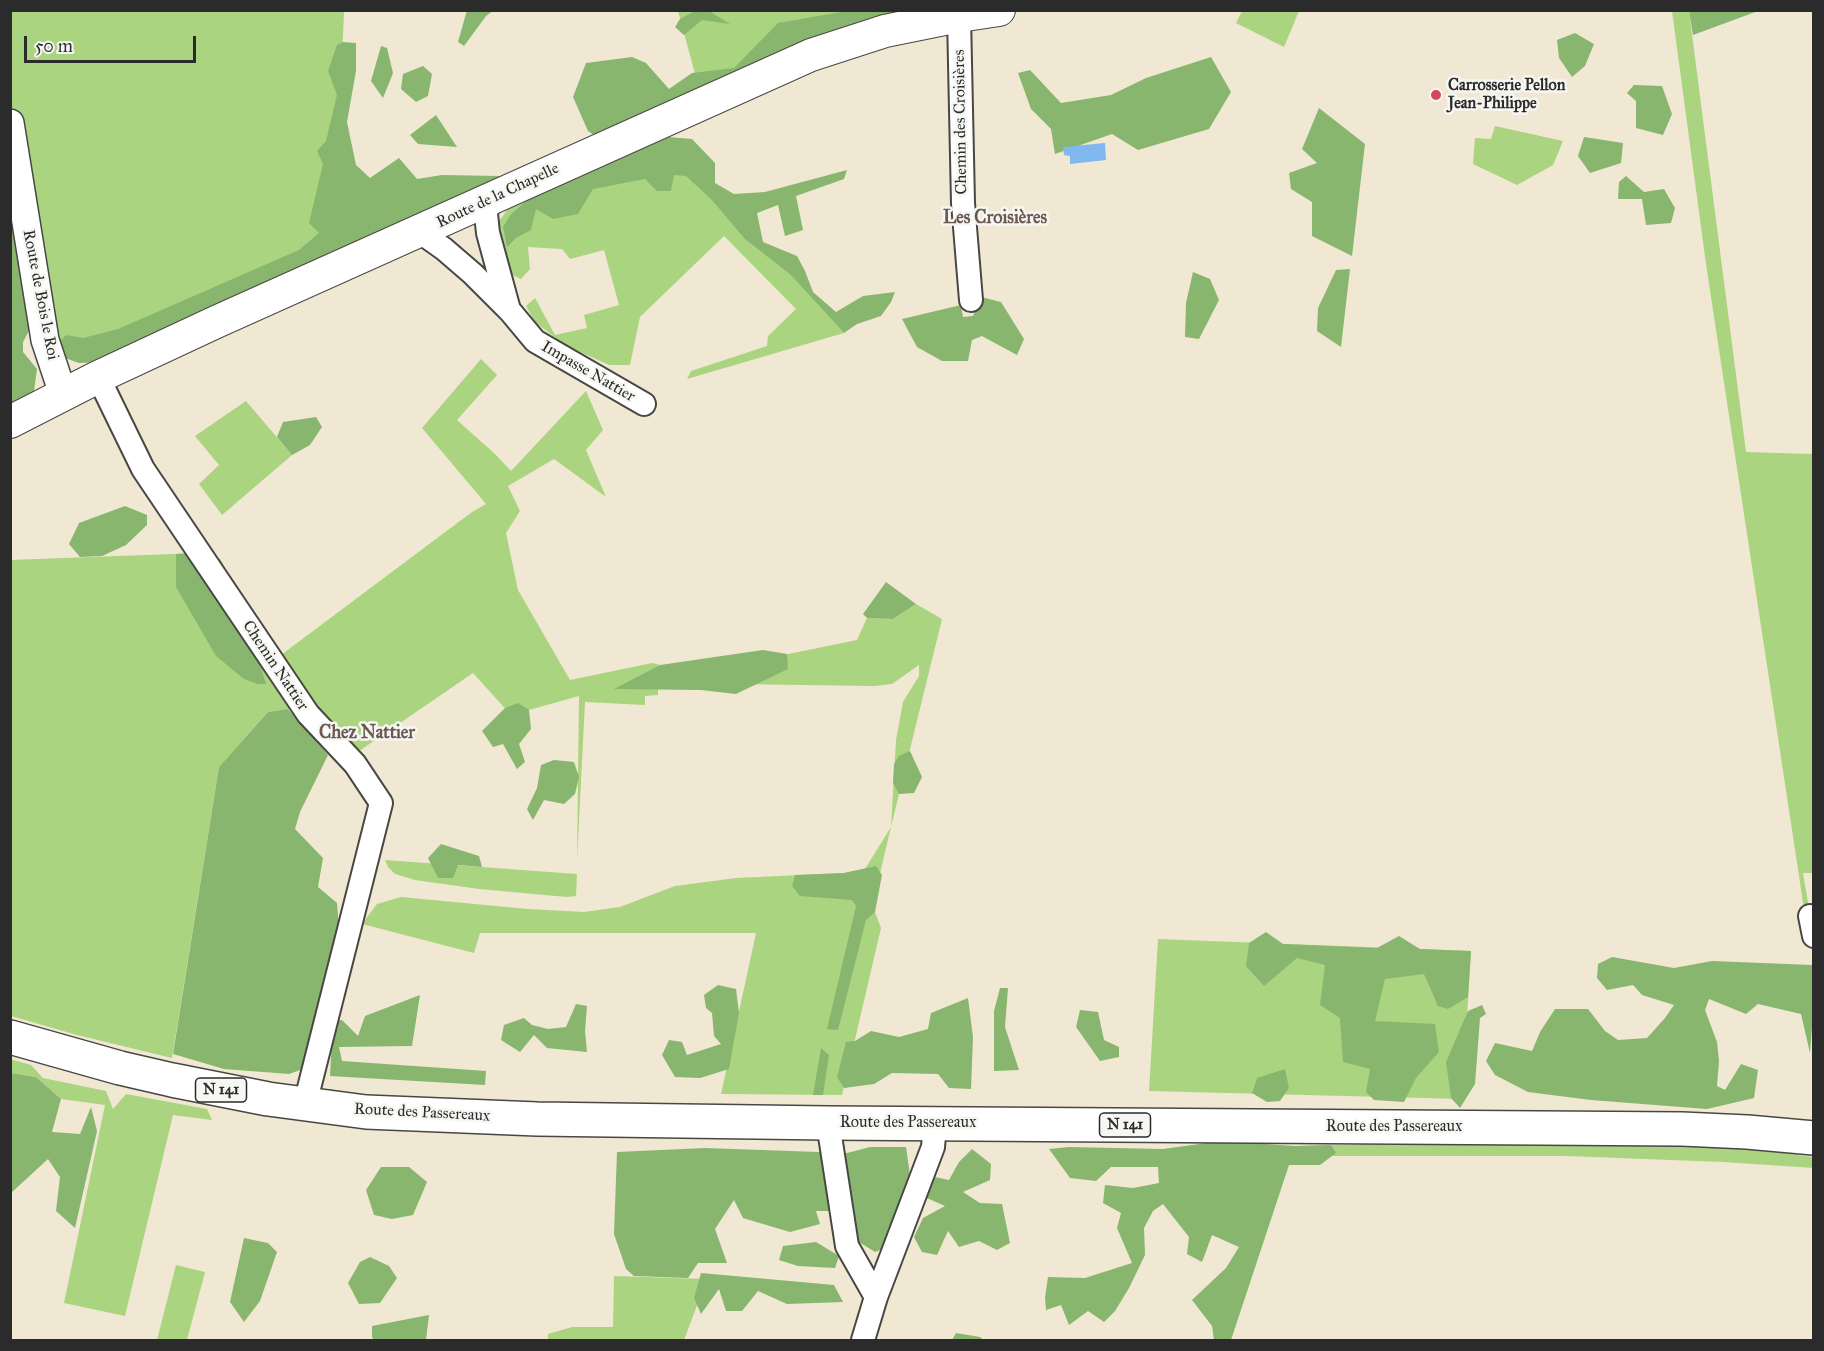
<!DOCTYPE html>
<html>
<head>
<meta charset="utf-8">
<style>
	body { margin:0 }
	#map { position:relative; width:1824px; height:1351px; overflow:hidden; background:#f0e8d2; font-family:"IM FELL Great Primer",serif }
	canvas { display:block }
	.frame { position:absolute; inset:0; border:12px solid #2b2b2b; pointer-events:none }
	.scale { position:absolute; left:24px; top:36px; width:172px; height:27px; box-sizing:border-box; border:3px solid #2b2b2b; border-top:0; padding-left:8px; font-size:18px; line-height:21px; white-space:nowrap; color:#2b2b2b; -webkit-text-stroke:4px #f6f6f2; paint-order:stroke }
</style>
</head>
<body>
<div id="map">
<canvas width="1824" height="1351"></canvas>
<div class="frame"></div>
<div class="scale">50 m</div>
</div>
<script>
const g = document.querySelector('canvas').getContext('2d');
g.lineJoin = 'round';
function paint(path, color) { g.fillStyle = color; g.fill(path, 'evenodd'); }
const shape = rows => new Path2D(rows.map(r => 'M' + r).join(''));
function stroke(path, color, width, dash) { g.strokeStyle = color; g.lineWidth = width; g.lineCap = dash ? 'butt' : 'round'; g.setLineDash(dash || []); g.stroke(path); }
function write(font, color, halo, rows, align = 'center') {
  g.font = font + ' "IM FELL Great Primer",serif'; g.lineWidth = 5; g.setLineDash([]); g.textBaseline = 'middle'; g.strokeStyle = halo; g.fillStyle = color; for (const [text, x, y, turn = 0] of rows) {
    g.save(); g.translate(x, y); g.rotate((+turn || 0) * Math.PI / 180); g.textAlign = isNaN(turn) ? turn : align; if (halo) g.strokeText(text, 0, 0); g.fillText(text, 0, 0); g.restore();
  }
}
paint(shape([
	[10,11,344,11,334,256,94,362,79,363,63,357,58,350,11,102],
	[678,11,933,11,701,96],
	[1242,11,1242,10,1299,11,1284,47,1236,23],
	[1672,11,1689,11,1746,452,1813,454,1814,873,1803,873,1809,908,1804,909,1706,264],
	[1495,126,1563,141,1553,165,1517,185,1473,164,1475,138,1491,139],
	[668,137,844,333,687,379,691,371,767,346,768,336,796,309,724,236,640,317,630,365,609,365,565,345,535,322,526,306,535,298,555,335,587,328,584,315,619,305,604,250,570,259,562,249,528,247,530,269,521,279,510,274,498,241,499,221,508,209],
	[481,359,497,375,457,420,495,454,511,471,586,391,603,430,586,450,606,497,554,459,508,486,520,511,506,533,518,590,570,680,652,663,660,665,617,689,857,640,867,618,893,619,916,604,942,619,899,794,891,827,876,890,875,912,881,928,842,1095,721,1094,756,933,480,933,474,953,362,924,377,904,401,897,528,909,584,912,620,907,675,886,736,878,844,873,865,869,891,827,896,740,903,702,919,676,919,665,892,684,875,686,658,683,658,695,645,696,645,705,585,702,577,861,579,696,511,715,473,673,349,758,303,707,268,712,219,767,172,1058,77,1035,11,1016,10,560,200,553,273,661,472,512,486,504,422,428],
	[246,401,292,455,222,515,199,484,219,465,195,436],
	[385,860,577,874,576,896,567,897,479,889,415,880,395,874,388,867],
	[1158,939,1471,951,1462,1099,1149,1091],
	[10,1059,31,1065,43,1078,106,1091,113,1109,126,1094,207,1109,212,1120,173,1115,125,1316,64,1303,105,1105,61,1099,36,1077,11,1073],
	[1469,1142,1646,1145,1754,1149,1813,1157,1814,1168,1723,1162,1566,1156,1291,1156,1295,1146],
	[176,1265,205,1272,187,1340,157,1340],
	[614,1276,707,1279,684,1340,548,1340,548,1334,572,1327,613,1327]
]), '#abd480');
paint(shape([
	[467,10,493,11,486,16,464,46,458,42],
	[695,11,709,11,730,24,702,20,684,35,675,27,680,19],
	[847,11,941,11,601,140,588,131,573,97,586,63,632,57,646,63,669,89,692,73,734,68,778,23],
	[1689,11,1689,10,1758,11,1693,35],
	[1575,33,1594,44,1585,66,1572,77,1559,58,1557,40],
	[343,42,356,43,356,71,347,122,356,165,370,178,399,158,417,179,442,175,500,176,456,201,94,362,79,363,63,357,58,350,61,340,66,335,83,338,118,329,299,250,319,233,309,223,323,164,317,151,326,141,337,95,328,71,337,45],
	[381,46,387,48,393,73,383,98,371,81],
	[1211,57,1231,92,1209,129,1138,150,1112,134,1055,154,1051,129,1031,109,1018,73,1030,70,1061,103,1111,95,1146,78],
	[423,66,432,74,428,96,416,102,401,89,403,74],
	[1634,85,1662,86,1672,114,1663,135,1636,128,1636,101,1627,93],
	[1319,108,1365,144,1352,256,1312,236,1312,202,1291,189,1289,173,1317,163,1302,149],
	[436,115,457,147,418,144,410,135],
	[10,136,33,323,23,342,23,352,37,369,34,391,11,409],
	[668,137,692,139,715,163,715,183,734,194,765,192,847,170,844,179,796,196,803,230,785,236,778,205,757,213,763,242,797,256,805,271,813,292,836,312,863,296,895,292,891,302,881,316,857,324,844,333,791,275,745,239,711,199,686,176,674,175,671,191,657,191,645,179,593,189,578,214,553,219,536,209,531,230,516,238,507,247,503,227,511,214,550,181,583,175],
	[1584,137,1623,143,1621,163,1590,173,1578,156],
	[1626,176,1644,192,1664,189,1675,208,1671,223,1646,225,1642,199,1618,199,1619,182],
	[1350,269,1341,347,1317,331,1318,308,1336,270],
	[1193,272,1210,279,1219,300,1199,339,1185,337,1186,303],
	[981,297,1001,302,1024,339,1017,355,982,336,972,340,968,361,942,361,917,347,902,319,961,305,963,317,973,316],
	[316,417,322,427,310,445,292,455,277,437,283,422],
	[125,506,147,515,147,525,126,545,102,556,80,557,69,544,79,523],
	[194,553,220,559,259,630,259,661,266,684,258,684,244,679,216,656,176,587,176,554],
	[886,582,916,604,893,619,867,618,863,614],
	[763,650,787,654,788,669,736,694,701,690,614,689,660,665],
	[518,703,529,710,531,729,519,744,525,762,517,769,503,744,493,747,482,731,505,708],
	[288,709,328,755,300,812,295,829,323,858,318,887,337,903,339,928,303,1069,289,1074,224,1069,173,1054,219,767,268,712],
	[910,751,922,777,914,793,899,794,893,783,894,764,899,756],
	[554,760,574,762,579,777,575,794,564,804,544,800,533,820,527,809,537,788,541,765],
	[441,844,479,856,482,867,458,865,453,878,438,878,428,858],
	[876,866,882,875,875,912,866,920,838,1030,827,1029,856,906,852,900,800,896,792,886,795,875,844,873],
	[1266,932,1283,944,1377,948,1399,936,1420,949,1471,951,1468,997,1448,1009,1438,1006,1424,974,1385,979,1375,1021,1435,1024,1439,1052,1416,1078,1404,1102,1374,1100,1366,1092,1370,1069,1343,1062,1340,1018,1320,1005,1325,965,1297,958,1264,986,1246,966,1249,943],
	[1612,957,1674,968,1712,961,1812,965,1814,1002,1810,1053,1801,1014,1758,1004,1746,1014,1709,999,1705,1010,1717,1042,1719,1061,1717,1086,1725,1090,1741,1064,1758,1070,1754,1098,1707,1109,1591,1100,1528,1092,1495,1075,1486,1061,1495,1043,1532,1051,1540,1032,1555,1009,1588,1009,1605,1031,1618,1040,1647,1038,1665,1018,1674,1005,1642,995,1633,985,1607,990,1597,978,1598,964],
	[718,985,736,989,739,1013,729,1069,700,1078,675,1077,662,1055,669,1040,682,1042,687,1055,721,1044,714,1036,712,1013,706,1008,704,995],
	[1000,988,1008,988,1005,1027,1019,1070,994,1071,994,1011],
	[420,995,412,1046,339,1047,342,1061,486,1071,485,1085,330,1076,333,1021,342,1020,358,1036,365,1016],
	[968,998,973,1037,971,1089,949,1088,938,1074,892,1073,874,1084,844,1088,837,1077,846,1042,855,1041,871,1031,899,1037,928,1029,931,1013],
	[576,1004,587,1006,585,1031,587,1052,547,1048,534,1035,520,1052,501,1040,504,1025,524,1018,532,1025,548,1029,566,1027],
	[1482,1005,1486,1014,1480,1018,1475,1084,1460,1108,1451,1098,1446,1062,1468,1011],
	[1080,1010,1098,1012,1104,1040,1119,1047,1119,1057,1100,1061,1076,1027],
	[821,1048,829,1055,823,1095,813,1095],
	[1285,1069,1289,1088,1280,1101,1267,1102,1252,1093,1257,1078],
	[11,1073,36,1077,61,1099,52,1132,80,1134,91,1107,97,1131,75,1228,56,1211,60,1177,48,1159,11,1193],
	[1221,1141,1295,1146,1331,1145,1336,1153,1320,1165,1289,1165,1231,1340,1214,1340,1212,1326,1192,1300,1226,1268,1239,1247,1212,1235,1202,1262,1187,1254,1189,1237,1163,1204,1153,1211,1144,1228,1145,1255,1129,1288,1115,1311,1104,1322,1088,1311,1069,1325,1061,1305,1046,1310,1045,1298,1048,1277,1085,1278,1132,1263,1117,1228,1121,1213,1103,1203,1105,1185,1133,1188,1159,1183,1158,1167,1111,1167,1096,1181,1070,1178,1049,1149,1069,1147,1163,1149],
	[870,1147,906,1147,911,1182,888,1247,875,1252,851,1237,833,1211,816,1211,820,1224,790,1232,743,1218,734,1200,715,1229,727,1263,698,1263,688,1278,634,1276,626,1269,614,1234,617,1152,705,1148,847,1153],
	[972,1149,991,1164,990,1180,963,1192,980,1203,1002,1204,1010,1243,997,1250,979,1241,959,1247,948,1231,937,1255,922,1252,914,1237,923,1218,945,1206,922,1196,930,1176,949,1180,959,1162],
	[381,1167,409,1167,427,1182,413,1215,392,1219,374,1215,366,1190],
	[244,1238,268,1243,277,1252,260,1301,244,1322,230,1302],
	[816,1242,839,1256,835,1268,798,1266,779,1260,783,1246],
	[370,1257,389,1266,397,1278,380,1303,359,1304,348,1283,360,1262],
	[701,1273,834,1285,843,1302,787,1304,758,1291,742,1311,726,1311,719,1289,701,1314,694,1298],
	[429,1315,426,1340,374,1340,372,1337,372,1326],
	[956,1333,980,1337,983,1340,952,1340]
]), '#88b66e');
paint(shape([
	[1105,143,1106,160,1070,164,1070,156,1064,155,1063,147]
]), '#7fb7ef');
const minor = shape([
	[959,16,963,203,971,300],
	[489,201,486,214,488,233,509,310],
	[420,232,444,249,473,274,510,311,535,341,644,404],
	[96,378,105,391,143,469,308,714,355,764,381,803,305,1104],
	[1810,916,1814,936],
	[828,1123,847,1246,876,1297],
	[863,1340,876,1297,933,1147,935,1124]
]);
const tertiary = shape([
	[10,123,45,340,63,394]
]);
const secondary = shape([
	[10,422,96,378,216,322,811,55,885,31,959,16,999,10]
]);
const primary = shape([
	[10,1037,120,1068,172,1080,268,1099,366,1112,537,1119,828,1123,1682,1129,1747,1132,1814,1138]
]);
stroke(minor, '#494744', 26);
stroke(tertiary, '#494744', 30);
stroke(secondary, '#494744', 34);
stroke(primary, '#494744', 36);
stroke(minor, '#fff', 22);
stroke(tertiary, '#fff', 27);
stroke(secondary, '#fff', 32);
stroke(primary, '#fff', 33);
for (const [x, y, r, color] of [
	[1436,95,6,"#d1495b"]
]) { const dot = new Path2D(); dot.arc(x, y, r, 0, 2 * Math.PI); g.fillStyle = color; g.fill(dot); stroke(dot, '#f6f6f2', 2); }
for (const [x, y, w] of [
	[221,1090,51],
	[1125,1125,51]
]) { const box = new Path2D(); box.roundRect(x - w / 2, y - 12, w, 24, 4.5); g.fillStyle = '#f6f6f2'; g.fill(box); stroke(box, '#2b2b2b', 1.5); }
write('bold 15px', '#2b2b2b', null, [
	["N 141",221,1090],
	["N 141",1125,1125]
]);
write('bold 16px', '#2b2b2b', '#f6f6f2', [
	["Carrosserie Pellon",1448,86],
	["Jean-Philippe",1448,104]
], 'left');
write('16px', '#2b2b2b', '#f6f6f2', [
	["Chemin des Croisières",961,122,-91],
	["Route de la Chapelle",498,196,-25],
	["Route de Bois le Roi",40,295,79],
	["Impasse Nattier",588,372,30],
	["Chemin Nattier",275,666,56],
	["Route des Passereaux",422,1113,3],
	["Route des Passereaux",908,1123],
	["Route des Passereaux",1394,1127]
]);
write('bold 18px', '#6b5852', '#f6f6f2', [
	["Les Croisières",995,219],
	["Chez Nattier",367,734]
]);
</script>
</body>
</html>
